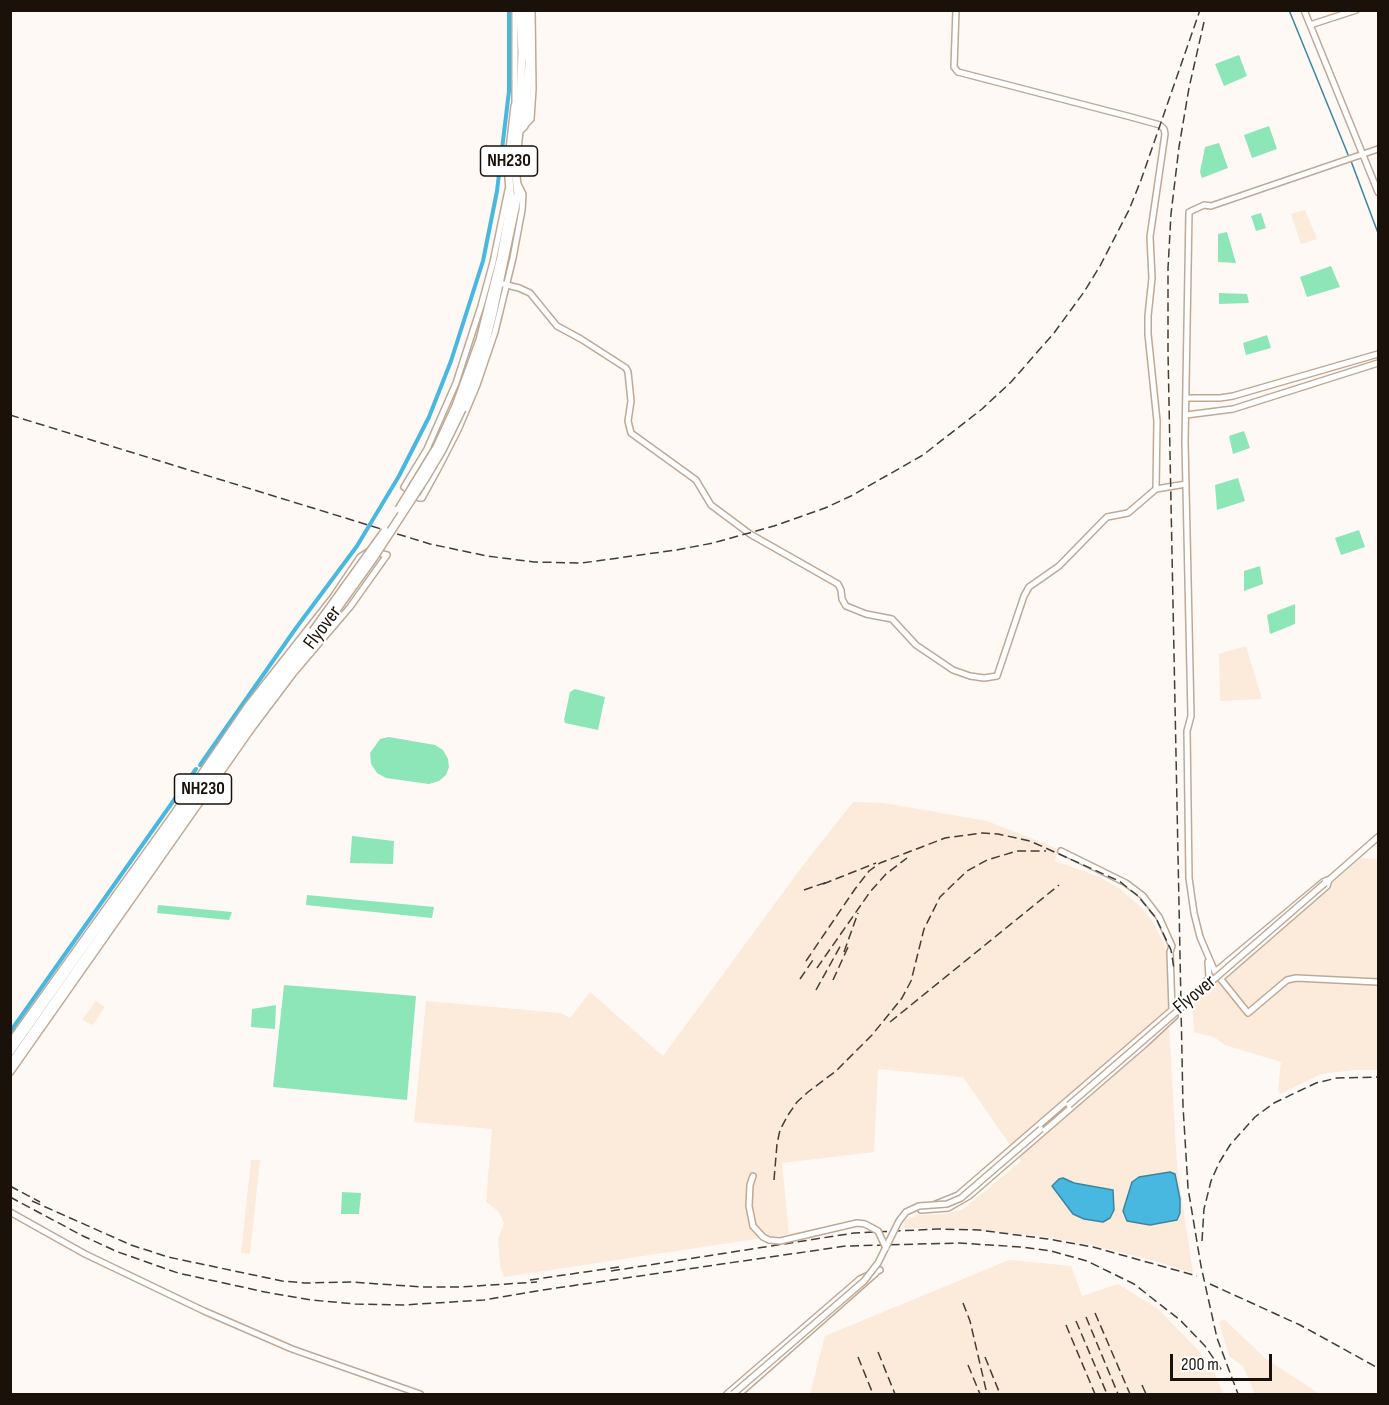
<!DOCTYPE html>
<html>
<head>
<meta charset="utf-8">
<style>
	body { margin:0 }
	#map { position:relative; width:1389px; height:1405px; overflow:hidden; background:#fef9f5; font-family:"Sofia Sans Condensed",sans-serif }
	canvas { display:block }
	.frame { position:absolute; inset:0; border:12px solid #19110a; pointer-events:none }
	.scale { position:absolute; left:1170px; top:1354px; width:102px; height:27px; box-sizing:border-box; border:3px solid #19110a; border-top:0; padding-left:8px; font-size:18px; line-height:21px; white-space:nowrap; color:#19110a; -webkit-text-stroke:4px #fff; paint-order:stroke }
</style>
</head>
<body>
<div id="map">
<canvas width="1389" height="1405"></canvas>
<div class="frame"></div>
<div class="scale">200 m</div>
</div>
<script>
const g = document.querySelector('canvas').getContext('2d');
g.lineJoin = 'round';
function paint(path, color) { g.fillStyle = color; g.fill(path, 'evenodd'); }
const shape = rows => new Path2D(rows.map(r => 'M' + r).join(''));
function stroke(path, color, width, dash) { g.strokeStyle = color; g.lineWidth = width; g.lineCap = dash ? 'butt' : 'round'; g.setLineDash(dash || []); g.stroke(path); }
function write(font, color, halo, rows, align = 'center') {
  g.font = font + ' "Sofia Sans Condensed",sans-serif'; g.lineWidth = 4.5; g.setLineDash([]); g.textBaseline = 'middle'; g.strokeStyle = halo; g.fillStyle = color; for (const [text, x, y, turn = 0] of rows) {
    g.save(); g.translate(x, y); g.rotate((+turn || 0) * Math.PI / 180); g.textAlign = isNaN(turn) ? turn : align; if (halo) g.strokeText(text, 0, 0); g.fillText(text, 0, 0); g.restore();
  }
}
paint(shape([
	[1305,210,1317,239,1301,244,1291,214],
	[1246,646,1262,699,1220,701,1219,654],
	[853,802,884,803,987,821,1058,849,1055,861,1097,876,1119,888,1143,909,1155,926,1164,944,1168,962,1168,1008,1177,1166,1193,1273,1148,1259,1086,1244,1040,1236,953,1228,904,1228,905,1220,918,1215,943,1214,962,1210,1021,1161,963,1077,878,1069,874,1152,782,1163,789,1234,504,1277,500,1265,498,1240,504,1223,498,1211,486,1202,492,1129,414,1122,426,1001,561,1013,570,1018,590,992,663,1056,801,868],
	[1361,858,1378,859,1377,1070,1355,1070,1321,1074,1280,1094,1278,1090,1281,1062,1225,1045,1214,1037,1194,1032,1192,1004],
	[96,1001,105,1007,93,1025,82,1020],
	[251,1160,260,1160,250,1254,241,1253],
	[1009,1260,1071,1266,1082,1296,1118,1284,1158,1309,1199,1351,1214,1371,1223,1394,810,1394,825,1336],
	[1224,1319,1266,1359,1320,1394,1255,1394,1243,1366,1229,1356,1219,1322]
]), '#fceada');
paint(shape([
	[1239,55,1247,76,1224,86,1215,64],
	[1269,126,1277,149,1252,158,1244,135],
	[1219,143,1228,168,1202,178,1200,172,1205,147],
	[1261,213,1266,228,1256,231,1251,216],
	[1227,232,1236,263,1218,262,1218,234],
	[1331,266,1340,287,1307,297,1300,277],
	[1219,293,1247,294,1249,303,1219,304],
	[1267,335,1271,348,1246,355,1243,343],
	[1244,431,1250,448,1233,454,1229,436],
	[1238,478,1245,501,1217,510,1215,485],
	[1359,530,1365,547,1341,555,1335,538],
	[1260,566,1263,584,1244,591,1244,571],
	[1295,604,1295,624,1270,634,1267,615],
	[575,689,605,697,598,730,565,723,564,720,570,692],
	[389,737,435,745,443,750,448,759,449,767,446,775,439,781,429,784,386,778,377,773,371,764,370,753,380,739],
	[352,836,394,841,393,864,350,863],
	[307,895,434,907,432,918,306,905],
	[158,905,232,912,229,920,157,913],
	[284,985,416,996,407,1100,273,1087],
	[276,1005,275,1029,251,1027,252,1009],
	[342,1192,361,1193,359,1214,341,1214]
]), '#8de6b8');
const water = shape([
	[1170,1172,1175,1174,1180,1199,1180,1213,1177,1220,1150,1225,1127,1221,1123,1211,1132,1182,1139,1177,1170,1172],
	[1063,1178,1074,1183,1113,1190,1114,1210,1110,1218,1103,1222,1084,1219,1073,1214,1052,1186,1059,1179,1063,1178]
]);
paint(water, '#48b8e0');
stroke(water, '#3a86a0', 1.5);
stroke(shape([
	[1289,10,1349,157],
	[1351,161,1378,233]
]), '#3a86a0', 1.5);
stroke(shape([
	[200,765,296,628,357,546,399,476,429,417,451,361,483,261,497,191,509,91,509,10],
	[10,1032,196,769]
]), '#48b8e0', 4);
const secondary = shape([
	[956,10,954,67,958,72,1131,117,1160,125,1164,129,1165,134,1150,237,1152,278,1148,316,1148,334,1157,421,1156,489],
	[1304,10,1378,192],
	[1310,25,1356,10],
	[515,106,515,10],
	[524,126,531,119,533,89,532,10],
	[1378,149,1211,206,1204,205,1189,212,1185,442,1191,716,1187,731,1189,878,1194,913,1200,937,1215,972,1248,1013,1287,980,1296,978,1378,982],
	[508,190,493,262,481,306,456,383,427,449,404,487,419,498,422,498,439,467,458,430,477,385,495,332,513,258,522,210,523,194,518,184],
	[499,283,519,288,530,293,557,326,581,339,626,368,628,372,631,401,628,421,631,433,696,480,711,505,750,534,838,584,841,590,842,599,846,606,866,614,892,619,916,645,953,670,970,676,984,678,997,676,1024,596,1029,587,1059,566,1103,521,1107,517,1128,513,1156,489,1186,484],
	[1186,398,1220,398,1233,396,1378,354],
	[1186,415,1233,409,1378,363],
	[1061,851,1126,883,1143,896,1159,917,1172,946,1170,952,1172,1010],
	[1215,972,1323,882,1327,880],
	[1221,978,1327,886,1329,880,1378,837],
	[1203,986,1209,978,1208,962],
	[1172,1010,1175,1016,1146,1043,969,1196,948,1208,921,1210,958,1195,1172,1010],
	[10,1042,172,816,248,705,333,597,360,557,369,551,387,555,350,607,293,674,253,727,10,1073],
	[753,1176,750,1185,749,1206,753,1226],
	[10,1212,85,1254,204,1311,292,1349,420,1394],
	[727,1394,860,1279,880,1270],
	[739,1394,876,1273]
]);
const highway = shape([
	[519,131,520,106],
	[456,406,480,340,501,257,511,202,508,167,515,106,520,106,522,53,520,10],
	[462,409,484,349,492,317,518,194,515,167,519,131,524,126,526,114,529,63,527,10],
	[10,1052,247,715,313,631],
	[10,1065,252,719,318,635]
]);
stroke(secondary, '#bfa995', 8);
stroke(highway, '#bfa995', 10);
stroke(secondary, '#fff', 5);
stroke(highway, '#fff', 7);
stroke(shape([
	[1204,22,1189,88,1179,147,1171,214,1168,268,1168,352,1183,1106,1188,1188,1201,1266,1217,1338,1238,1394],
	[10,415,430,544,487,556,534,562,582,563,676,550,713,543,774,526,825,508,851,496,923,455,982,409,1011,382,1054,333,1084,292,1100,266,1129,210,1141,180,1200,10],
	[823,884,876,863],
	[804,890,830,881],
	[844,952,858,913],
	[806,961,855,889,869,871,880,863,945,838,982,833,998,834,1030,841,1119,881,1137,895,1156,918,1171,950,1174,969],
	[817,968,870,892,886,874,907,858],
	[800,979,815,957],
	[833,980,849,945],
	[816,990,842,943],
	[890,1022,1059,885],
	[774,1180,777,1144,780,1130,788,1115,797,1102,808,1092,836,1071,872,1035,902,998,911,981,924,929,940,897,967,871,987,860,1017,851,1046,851],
	[10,1186,40,1202],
	[10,1197,83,1236,118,1252,178,1273,265,1292,311,1300,355,1304,403,1305,484,1300,543,1290,846,1246,959,1243,1021,1247,1051,1251,1087,1261,1134,1284,1180,1320,1205,1346,1223,1372],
	[32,1201,131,1245,168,1257,282,1281,305,1283,351,1282,422,1287,461,1287,537,1282],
	[1202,1241,1204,1209,1211,1181,1219,1163,1230,1145,1255,1117,1274,1103,1316,1083,1337,1078,1378,1077],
	[611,1271,854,1233,938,1229,979,1230,1048,1239,1093,1247,1197,1276],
	[530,1280,619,1267],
	[1210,1284,1300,1325,1378,1368],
	[963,1303,970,1321,987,1394],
	[1095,1313,1130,1394],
	[1086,1317,1118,1394],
	[1076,1321,1107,1394],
	[1066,1325,1095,1394],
	[878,1352,895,1394],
	[858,1357,873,1394],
	[985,1357,1000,1394],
	[968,1365,980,1394],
	[1142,1385,1146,1394]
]), '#443c36', 1.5, [9, 4.5]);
const secondaryBridge = shape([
	[1069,1105,1325,883],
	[753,1226,763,1237,769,1240,780,1241,857,1223,865,1224,878,1231,886,1248],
	[733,1394,864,1281,878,1263,899,1221,906,1212,919,1206,947,1204,961,1198,1041,1129]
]);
const highwayBridge = shape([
	[399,509,437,447,456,406],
	[313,631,385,531],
	[318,635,372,560,426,477,442,450,462,409]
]);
stroke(secondaryBridge, '#bfa995', 8, []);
stroke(highwayBridge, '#bfa995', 10, []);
stroke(secondaryBridge, '#fff', 5);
stroke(highwayBridge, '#fff', 7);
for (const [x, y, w] of [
	[509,161,57],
	[203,789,57]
]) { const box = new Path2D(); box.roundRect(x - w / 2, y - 15, w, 30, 4.5); g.fillStyle = '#fff'; g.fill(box); stroke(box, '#19110a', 1.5); }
write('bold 18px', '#19110a', null, [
	["NH230",509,161],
	["NH230",203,789]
]);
write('20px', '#19110a', '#fff', [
	["Flyover",323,628,-53],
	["Flyover",1195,995,-40]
]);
</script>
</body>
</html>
